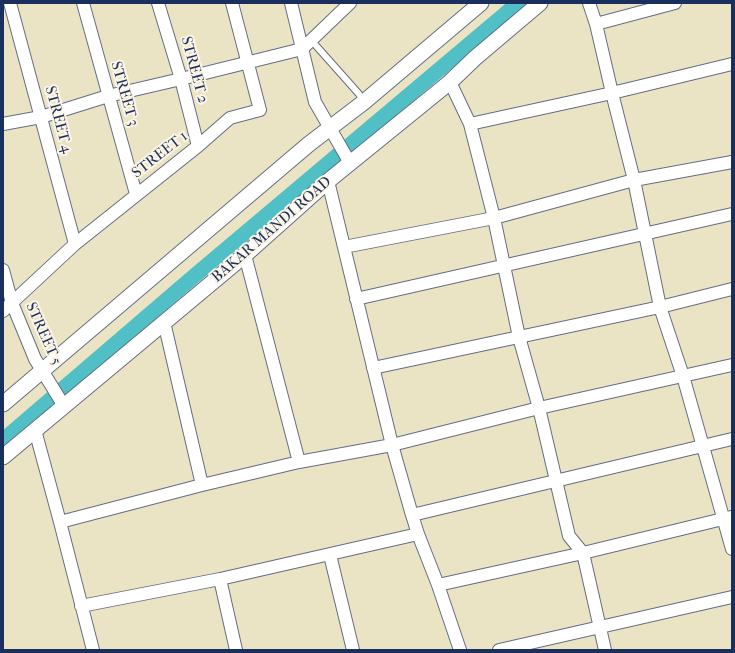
<!DOCTYPE html>
<html>
<head>
<meta charset="utf-8">
<style>
	body { margin:0 }
	#map { position:relative; width:735px; height:653px; overflow:hidden; background:#ebe4c4; font-family:"IM FELL French Canon",serif }
	canvas { display:block }
	.frame { position:absolute; inset:0; border:4px solid #1b2f5e; pointer-events:none }
</style>
</head>
<body>
<div id="map">
<canvas width="735" height="653"></canvas>
<div class="frame"></div>
</div>
<script>
const g = document.querySelector('canvas').getContext('2d');
g.lineJoin = 'round';
const shape = rows => new Path2D(rows.map(r => 'M' + r).join(''));
function stroke(path, color, width, dash) { g.strokeStyle = color; g.lineWidth = width; g.lineCap = dash ? 'butt' : 'round'; g.setLineDash(dash || []); g.stroke(path); }
function write(font, color, halo, rows, align = 'center') {
  g.font = font + ' "IM FELL French Canon",serif'; g.lineWidth = 4; g.setLineDash([]); g.textBaseline = 'middle'; g.strokeStyle = halo; g.fillStyle = color; for (const [text, x, y, turn = 0] of rows) {
    g.save(); g.translate(x, y); g.rotate((+turn || 0) * Math.PI / 180); g.textAlign = isNaN(turn) ? turn : align; if (halo) g.strokeText(text, 0, 0); g.fillText(text, 0, 0); g.restore();
  }
}
stroke(shape([
	[3,440,193,277,518,3]
]), '#51bfc6', 15);
const service = shape([
	[311,40,359,94,364,102]
]);
const minor = shape([
	[10,3,75,244],
	[83,3,136,194],
	[158,3,181,79,198,146],
	[291,3,315,102,350,163],
	[589,3,596,24,612,93,634,180,660,307,683,376,732,549],
	[596,24,675,3],
	[450,82,470,124,494,218,519,337,539,408,569,536,583,553,605,650],
	[3,124,41,117,108,96,181,79,302,49,350,3],
	[470,124,612,93,732,64],
	[328,181,392,445,412,515,418,534,438,585,460,650],
	[344,247,494,218,634,180,732,162],
	[245,255,299,462],
	[3,270,12,303,35,359,64,406],
	[356,299,732,214],
	[3,311,75,244,198,146,230,118,260,110,232,3],
	[164,322,202,485],
	[373,368,660,307,732,289],
	[35,430,60,522,93,650],
	[412,515,732,439],
	[60,522,202,485,299,462,392,445,539,408,732,365],
	[330,555,353,650],
	[220,579,236,650],
	[438,585,583,553,731,517],
	[81,606,220,579,418,534],
	[499,650,732,597]
]);
const tertiary = shape([
	[3,404,309,144,364,102,481,3],
	[3,457,245,255,328,181,450,82,475,58,540,3]
]);
stroke(service, '#646e82', 8);
stroke(minor, '#646e82', 14);
stroke(tertiary, '#646e82', 17);
stroke(service, '#fff', 6);
stroke(minor, '#fff', 12);
stroke(tertiary, '#fff', 15);
write('15px', '#1b2f5e', '#fcf5e5', [
	["STREET 2",194,70,75],
	["STREET 3",124,94,74],
	["STREET 4",58,120,75],
	["STREET 1",160,155,-38],
	["BAKAR MANDI ROAD",272,230,-41],
	["STREET 5",43,334,66]
]);
</script>
</body>
</html>
